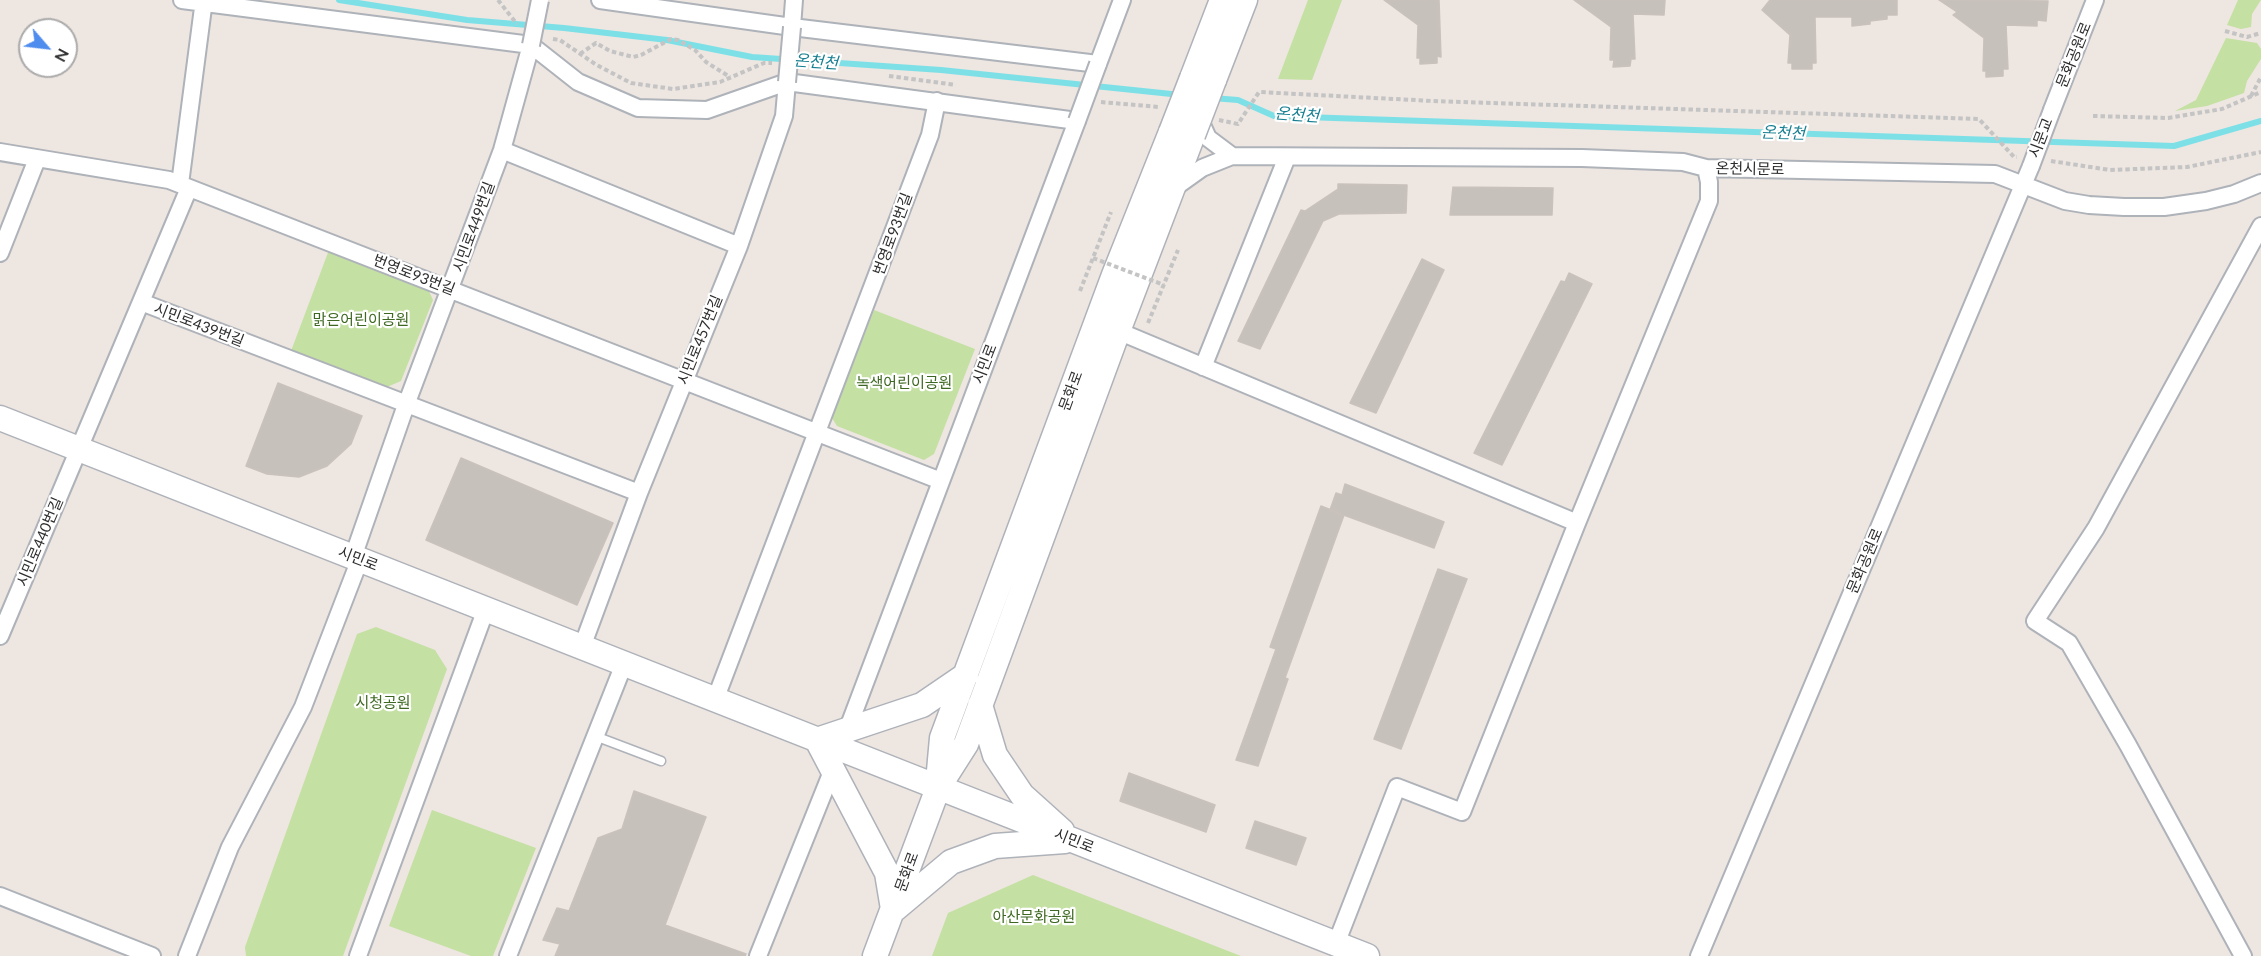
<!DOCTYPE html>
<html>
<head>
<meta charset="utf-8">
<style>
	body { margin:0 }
	#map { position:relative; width:2261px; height:956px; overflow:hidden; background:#eee6e1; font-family:Lato,sans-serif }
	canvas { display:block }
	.north { position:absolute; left:18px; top:18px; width:60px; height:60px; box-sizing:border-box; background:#fff; border:2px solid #ababab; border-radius:50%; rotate:118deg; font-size:16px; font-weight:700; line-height:24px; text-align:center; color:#2e2e2e }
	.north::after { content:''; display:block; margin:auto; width:21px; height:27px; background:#4e8cee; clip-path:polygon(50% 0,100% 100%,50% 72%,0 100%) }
</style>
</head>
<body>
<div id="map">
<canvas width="2261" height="956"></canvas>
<div class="north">N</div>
</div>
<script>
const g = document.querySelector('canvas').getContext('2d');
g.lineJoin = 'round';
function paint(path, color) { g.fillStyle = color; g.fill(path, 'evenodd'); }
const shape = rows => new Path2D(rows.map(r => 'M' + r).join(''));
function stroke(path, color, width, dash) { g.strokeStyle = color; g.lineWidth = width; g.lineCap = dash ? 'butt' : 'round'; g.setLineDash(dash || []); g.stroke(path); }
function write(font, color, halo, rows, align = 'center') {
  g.font = font + ' Lato,"Noto Sans KR",sans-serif'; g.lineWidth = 4.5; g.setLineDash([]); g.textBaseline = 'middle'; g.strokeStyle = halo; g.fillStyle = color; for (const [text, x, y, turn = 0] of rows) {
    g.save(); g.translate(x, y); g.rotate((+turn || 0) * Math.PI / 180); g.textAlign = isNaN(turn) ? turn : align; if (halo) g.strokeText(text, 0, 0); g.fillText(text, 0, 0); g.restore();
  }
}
paint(shape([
	[1308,0,1342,0,1312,80,1278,79],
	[2238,0,2261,0,2252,14,2251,27,2241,29,2227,25],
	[2226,38,2257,43,2261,49,2261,59,2247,81,2244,93,2207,106,2175,111,2196,100],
	[329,250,427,287,433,300,401,381,387,387,291,351],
	[874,310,975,349,934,454,924,460,837,426,832,418],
	[376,627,435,650,447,669,343,956,246,956,245,947,357,634],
	[432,810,536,848,493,956,471,956,389,926],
	[1033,875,1241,956,932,956,948,913]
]), '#c4e0a2');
stroke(shape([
	[339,0,467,20,564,28,667,40,752,57,941,70,1181,95],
	[1212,98,1238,100,1274,116,2174,146,2261,121]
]), '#7de0e7', 6);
const building = shape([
	[1384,0,1439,0,1441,57,1437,56,1437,63,1420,64,1420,58,1417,58,1418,25,1384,0],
	[1574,0,1665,0,1664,15,1633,14,1635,59,1631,59,1630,66,1613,67,1614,60,1610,60,1611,27,1574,0],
	[1770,0,1897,0,1897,15,1887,15,1887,19,1870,21,1870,24,1852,26,1852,17,1815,17,1816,63,1812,63,1812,69,1792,69,1792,63,1788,63,1790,35,1762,10,1770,0],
	[1939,0,2048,1,2046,21,2037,20,2037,26,2006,25,2008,69,2003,69,2003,76,1986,77,1986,71,1983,71,1984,38,1953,15,1957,12,1939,0],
	[1338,184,1407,185,1406,213,1339,214,1323,221,1260,349,1238,341,1301,210,1305,211,1338,189,1338,184],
	[1453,187,1553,188,1552,215,1450,215,1453,187],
	[1422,259,1444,270,1376,413,1350,403,1422,259],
	[1569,273,1592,284,1502,465,1474,453,1561,281,1565,282,1569,273],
	[278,383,362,416,351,444,327,466,299,477,267,474,246,466,278,383],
	[461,458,613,523,577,605,426,540,461,458],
	[1345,484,1444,522,1434,548,1330,510,1336,493,1342,495,1345,484],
	[1321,506,1344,515,1285,678,1288,679,1258,766,1236,760,1276,649,1270,647,1321,506],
	[1438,569,1467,579,1401,749,1374,739,1438,569],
	[1129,773,1215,805,1206,832,1120,801,1129,773],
	[634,791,706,817,665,925,746,954,745,956,555,956,560,944,543,940,557,908,569,911,598,838,622,829,634,791],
	[1255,821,1306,838,1296,865,1246,848,1255,821]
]);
paint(building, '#c7c1bc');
stroke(building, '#c9c1bb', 1.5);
const service = shape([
	[595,736,661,761]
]);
const minor = shape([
	[182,0,531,45,578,82,638,108,707,110,787,82,1077,121,848,728],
	[600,0,792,27,1098,64,1122,0],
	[792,27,794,0],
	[2052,110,2095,0],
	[1199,118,1208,138,1232,156],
	[502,150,739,246],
	[0,152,169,180,941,481],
	[180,184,204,0],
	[1174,188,1202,168,1232,156,1582,158,1683,162,1706,168,1995,174,2065,201,2089,205,2124,207,2164,207,2206,201,2234,194,2261,183],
	[0,253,37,159],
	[141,302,639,493],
	[1118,331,1577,523],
	[1203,367,1287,157],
	[353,557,406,405,502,150,531,45],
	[0,636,189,188],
	[582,647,639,493,739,246,784,116,787,82],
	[715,700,930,135,937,101],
	[0,896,152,956],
	[1336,944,1397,787,1462,812,1577,523,1709,201,1709,182,1706,168],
	[187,956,230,847,303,707,360,559],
	[358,956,486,609],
	[508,956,624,664],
	[758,956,833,769],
	[1699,956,2031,166],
	[2243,956,2128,745,2069,643,2035,621,2096,528,2261,226]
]);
const secondary = shape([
	[1192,78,1222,0],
	[1214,80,1245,0],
	[0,418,1367,956],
	[980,705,995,755,1022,795,1062,831],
	[938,782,942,738,1114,275,1171,132],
	[893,909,887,873,817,740,922,705,966,675],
	[895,909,951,862,995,846,1065,841],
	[875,956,938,788,966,744,1118,331,1193,135]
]);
stroke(service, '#aeb2b9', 11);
stroke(minor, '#aeb2b9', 20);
stroke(secondary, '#aeb2b9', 27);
stroke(shape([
	[498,0,517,24],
	[2225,31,2247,37,2261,33],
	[553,39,560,40,595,64,631,83,673,89,720,82,764,63,772,63],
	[580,54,596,43,610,51,633,57,641,55,671,39,678,40,695,50,706,62,730,77],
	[889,76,956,85],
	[2251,96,2261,77],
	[1101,102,1159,107],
	[2093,116,2168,118,2222,109,2261,92],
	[1219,120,1238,124,1259,92,1433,101,1979,119,2014,157,2017,157],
	[2051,161,2110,170,2187,167,2261,152],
	[1080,291,1111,212],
	[1148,323,1178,250]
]), '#c4c4c4', 4, [4.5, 3]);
stroke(service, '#fff', 8);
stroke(minor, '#fff', 16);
stroke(secondary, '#fff', 24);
const minorBridge = shape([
	[531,45,540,0],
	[787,82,792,27],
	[1077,121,1098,64],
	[2031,166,2052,110]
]);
const secondaryBridge = shape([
	[1171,132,1192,78],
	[1193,135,1214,80]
]);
stroke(minorBridge, '#aeb2b9', 20, []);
stroke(secondaryBridge, '#aeb2b9', 27, []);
stroke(shape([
	[1093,258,1164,285]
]), '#c4c4c4', 4, [4.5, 3]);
stroke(minorBridge, '#fff', 16);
stroke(secondaryBridge, '#fff', 24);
write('15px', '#2e2e2e', '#fff', [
	["문화공원로",2074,55,-68],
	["시문교",2041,138,-69],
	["온천시문로",1750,169,1],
	["시민로449번길",474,227,-70],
	["번영로93번길",893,234,-70],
	["번영로93번길",414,275,21],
	["시민로439번길",199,325,21],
	["시민로457번길",700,340,-68],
	["시민로",985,364,-69],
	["문화로",1071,391,-70],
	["시민로440번길",40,542,-67],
	["시민로",358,559,21],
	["문화공원로",1865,561,-67],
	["시민로",1074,841,21],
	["문화로",907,872,-70]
]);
write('15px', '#3e6821', '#fff', [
	["맑은어린이공원",361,320],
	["녹색어린이공원",904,383],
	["시청공원",383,703],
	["아산문화공원",1034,917]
]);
write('italic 16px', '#177f91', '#fff', [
	["온천천",816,62,4],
	["온천천",1297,115,4],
	["온천천",1783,133,2]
]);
</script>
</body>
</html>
